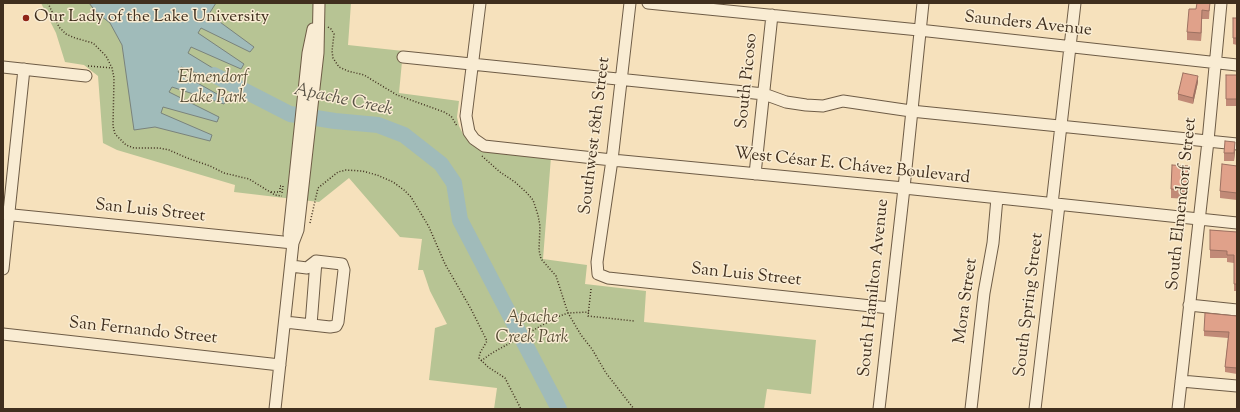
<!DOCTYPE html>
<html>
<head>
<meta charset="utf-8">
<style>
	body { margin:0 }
	#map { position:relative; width:1240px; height:412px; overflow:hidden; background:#f6e1bc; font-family:"Sorts Mill Goudy",serif }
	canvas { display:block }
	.frame { position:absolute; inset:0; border:4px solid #402f1e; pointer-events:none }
</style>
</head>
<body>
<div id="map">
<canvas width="1240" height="412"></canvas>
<div class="frame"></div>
</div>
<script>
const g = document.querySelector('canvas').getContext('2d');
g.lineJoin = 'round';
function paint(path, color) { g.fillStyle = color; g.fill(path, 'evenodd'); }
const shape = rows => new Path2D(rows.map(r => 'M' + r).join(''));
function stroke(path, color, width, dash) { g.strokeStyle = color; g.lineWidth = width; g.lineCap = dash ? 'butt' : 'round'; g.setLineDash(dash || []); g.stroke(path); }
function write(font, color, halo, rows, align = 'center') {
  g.font = font + ' "Sorts Mill Goudy",serif'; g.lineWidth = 3; g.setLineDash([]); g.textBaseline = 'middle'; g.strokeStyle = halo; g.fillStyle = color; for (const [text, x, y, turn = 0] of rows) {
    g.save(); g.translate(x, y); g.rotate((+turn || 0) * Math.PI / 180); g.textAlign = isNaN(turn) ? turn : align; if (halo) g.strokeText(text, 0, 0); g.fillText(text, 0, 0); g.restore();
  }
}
paint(shape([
	[41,3,351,3,348,45,403,51,399,93,459,101,457,117,459,126,463,134,472,145,483,149,551,157,543,259,587,265,585,284,646,291,644,322,816,340,811,394,767,389,764,409,494,409,497,388,429,380,435,328,447,324,430,291,423,270,418,270,422,239,400,237,349,178,319,202,234,192,235,185,117,150,103,143,98,76,84,65,65,62,56,33]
]), '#b7c494');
const water = shape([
	[89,3,216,3,209,14,254,47,250,52,201,28,198,33,244,64,241,69,191,47,188,53,234,81,233,84,231,87,181,67,178,72,226,99,224,104,172,87,169,92,219,117,217,122,163,107,161,113,212,135,210,141,155,127,134,130,122,45,110,23,96,12,89,3]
]);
paint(water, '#a0bbba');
stroke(water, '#7a837c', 1);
stroke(shape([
	[214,75,290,114,335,121,378,125,404,135,441,164,454,183,460,220,559,409]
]), '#a0bbba', 16);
const minor = shape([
	[480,3,466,116,469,132,474,139,484,146,612,160,904,188,1237,223],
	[630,3,612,160,597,262,598,274,608,278,890,308],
	[648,3,919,30,1237,65],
	[403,57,764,94,786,102,806,105,823,106,843,101,911,111,1237,144],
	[3,67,86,76],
	[755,174,772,15],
	[1052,204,1075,3],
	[3,214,293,243],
	[293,243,289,234,308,53,313,29],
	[3,269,24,69],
	[1189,305,1237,310],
	[285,322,330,327,336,326,338,322,344,270,342,264,316,261,307,268,291,266],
	[311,325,316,261],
	[3,334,280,365],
	[1181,381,1237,386],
	[275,409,293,243,298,230,314,88,318,53,319,3],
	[879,409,904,188,923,3],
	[971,409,984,293,993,243,997,198],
	[1035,409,1059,205],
	[1178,409,1208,141,1221,3]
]);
stroke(minor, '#6e5c46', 13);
stroke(shape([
	[48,3,59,27,66,34,75,38,93,43,106,56,112,68,114,78,113,126,115,134,126,145,134,148,159,148,169,150,187,158,210,166,224,173,249,179,275,195,282,196],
	[328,27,331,29,334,34,332,51,333,58,339,67,348,71,364,75,397,95,444,112,451,116,457,126],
	[88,66,112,68],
	[482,156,500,172,515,182,527,193,533,200,538,215,540,226,539,250,541,259,556,276,568,313,581,335,592,349,606,373,634,409],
	[271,192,280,192,280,186,283,186,282,193],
	[310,223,318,188,338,172,346,170,362,171,377,175,393,182,404,190,411,197,429,227,445,264,471,309,487,341,480,353,479,358,488,367,505,378,521,409],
	[591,289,588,316,634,321],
	[481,361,492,353,557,317,568,313,589,312]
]), '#402f1e', 1.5, [1, 2]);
stroke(minor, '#f9ecd3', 11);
paint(shape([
	[1197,3,1210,3,1209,19,1202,19,1201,41,1187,40,1187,32,1196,9],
	[1233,18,1237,18,1237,45,1233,44],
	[1226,75,1237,75,1237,106,1226,106],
	[1198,82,1193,104,1178,100,1178,94],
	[1235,151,1234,161,1224,161,1224,153],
	[1237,166,1237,200,1220,198,1220,191],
	[1188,174,1186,199,1171,198,1171,189],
	[1210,230,1237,232,1237,291,1234,291,1234,263,1227,262,1227,258,1210,258],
	[1237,316,1237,374,1225,372,1225,367,1228,338,1204,336,1204,331]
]), '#c18a77');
paint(shape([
	[1202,10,1202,19,1201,41,1201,33],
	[1198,76,1198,82,1193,104,1193,98],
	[1235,142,1235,151,1234,161,1234,153],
	[1188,166,1188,174,1186,199,1186,190]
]), '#9d7161');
const building = shape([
	[1197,3,1210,3,1209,11,1202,10,1201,33,1187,32,1189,9,1196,9,1197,3],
	[1233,18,1237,18,1237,38,1233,38,1233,18],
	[1183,73,1198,76,1193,98,1178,94,1183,73],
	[1226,75,1237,75,1237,99,1226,99,1226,75],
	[1225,141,1235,142,1234,153,1224,153,1225,141],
	[1222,164,1237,166,1237,193,1220,191,1222,164],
	[1172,165,1188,166,1186,190,1171,189,1172,165],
	[1210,230,1237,232,1237,284,1234,284,1234,255,1227,255,1227,251,1210,250,1210,230],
	[1205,313,1237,316,1237,368,1225,367,1229,332,1204,331,1205,313]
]);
paint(building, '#e0a18a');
stroke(building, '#9d7161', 1);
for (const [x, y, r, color] of [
	[26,18,4,"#8f2418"]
]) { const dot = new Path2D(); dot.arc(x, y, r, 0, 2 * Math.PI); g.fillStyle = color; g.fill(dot); stroke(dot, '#f9ecd3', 1.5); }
write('17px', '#402f1e', '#f9ecd3', [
	["Our Lady of the Lake University",34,18]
], 'left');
write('17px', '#402f1e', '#f9ecd3', [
	["Saunders Avenue",1028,25,6],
	["South Picoso",748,81,-84],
	["Southwest 18th Street",596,136,-83],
	["West César E. Chávez Boulevard",852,167,6],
	["South Elmendorf Street",1183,204,-84],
	["San Luis Street",150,212,6],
	["San Luis Street",746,276,6],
	["South Hamilton Avenue",875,288,-84],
	["Mora Street",967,301,-82],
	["South Spring Street",1030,305,-83],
	["San Fernando Street",143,332,6]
]);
write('italic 17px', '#584d36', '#f9ecd3', [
	["Elmendorf",213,79],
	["Lake Park",213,99],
	["Apache",532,319],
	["Creek Park",532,339]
]);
write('italic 18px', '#585245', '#f9ecd3', [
	["Apache Creek",343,101,12]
]);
</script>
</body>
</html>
